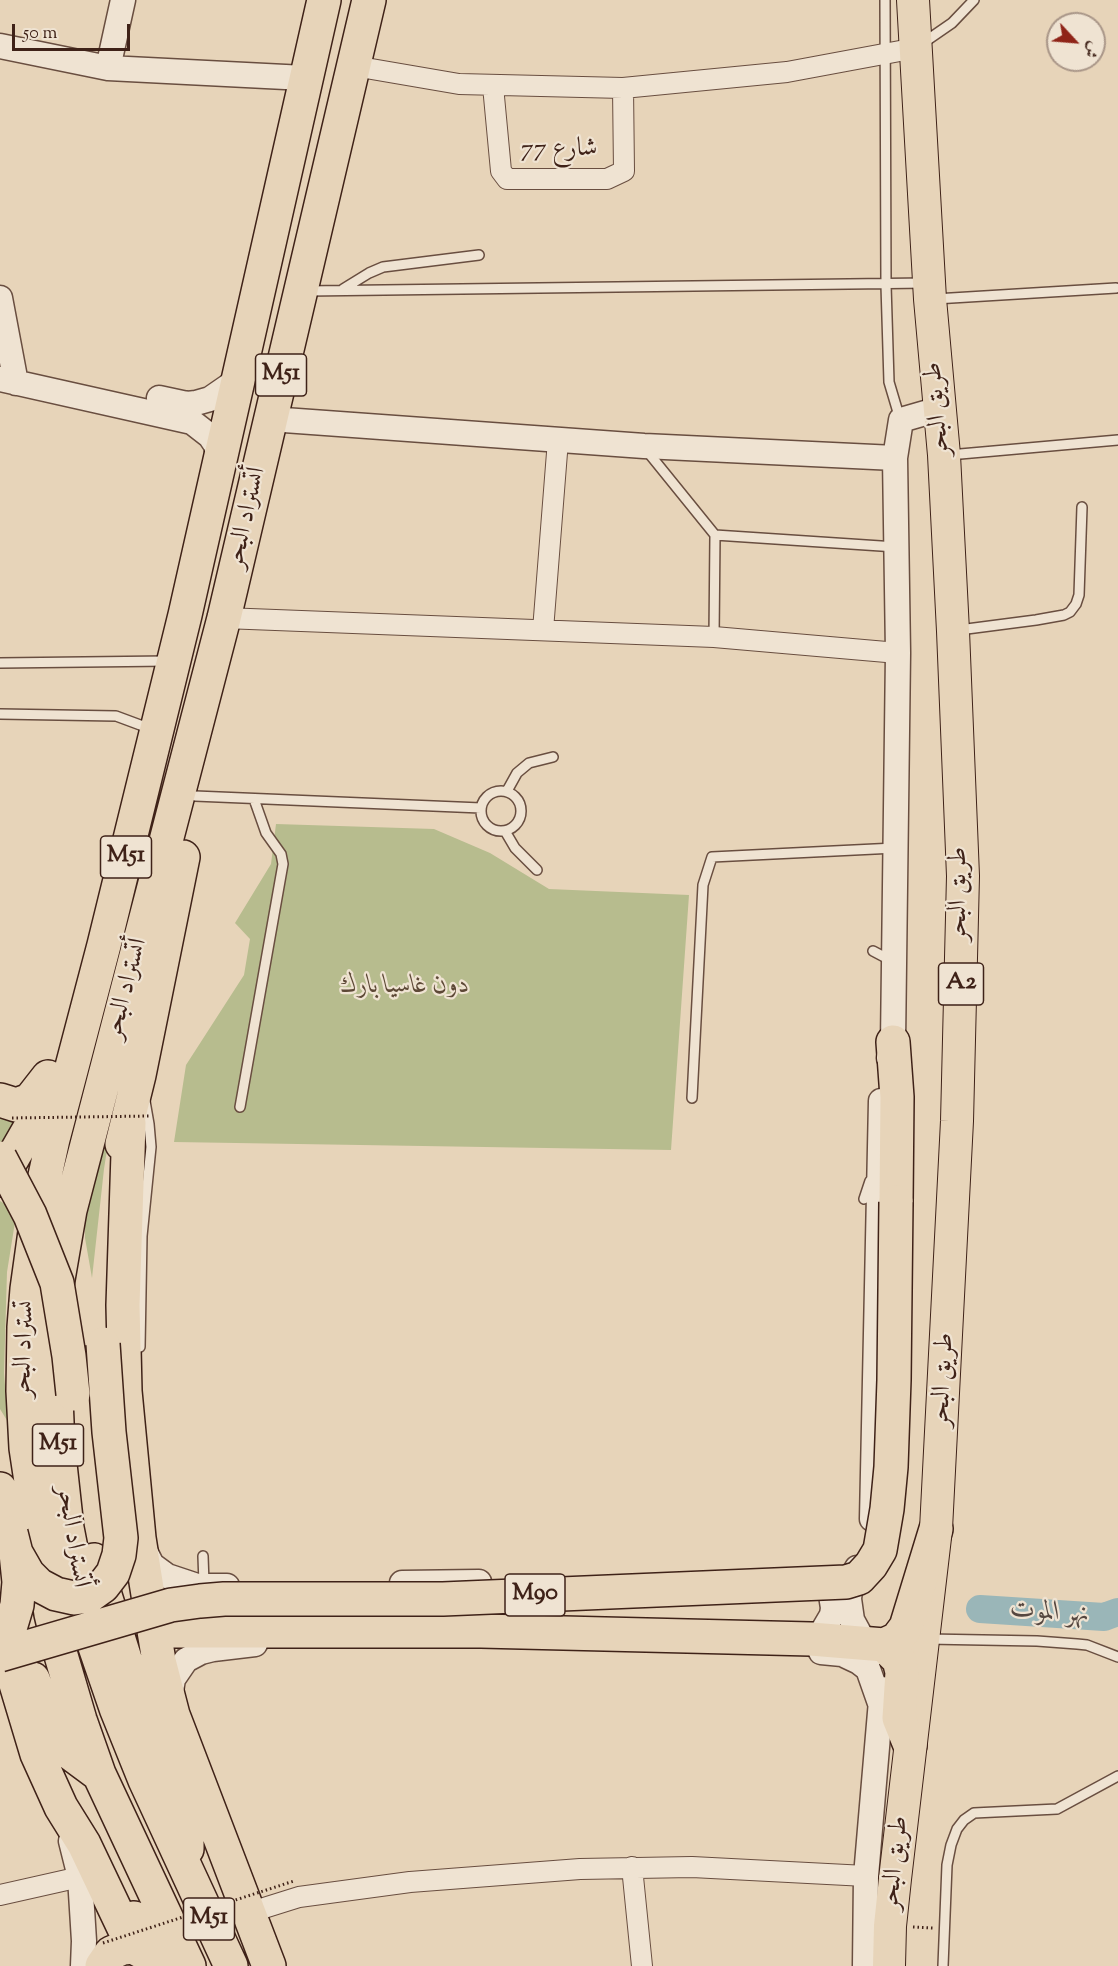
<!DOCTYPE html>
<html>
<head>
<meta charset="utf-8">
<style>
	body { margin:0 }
	#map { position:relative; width:1118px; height:1966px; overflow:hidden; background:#e7d4b9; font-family:"Sorts Mill Goudy",Amiri,serif }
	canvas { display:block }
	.north { position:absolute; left:1046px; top:12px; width:60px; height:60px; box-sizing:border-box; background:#efe3d2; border:2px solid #a99688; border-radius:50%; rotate:116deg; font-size:16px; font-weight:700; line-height:24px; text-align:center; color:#3f2218 }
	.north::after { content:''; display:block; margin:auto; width:21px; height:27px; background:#8f2418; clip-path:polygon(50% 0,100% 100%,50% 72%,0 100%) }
	.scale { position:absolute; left:12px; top:24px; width:118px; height:27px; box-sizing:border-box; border:3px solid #3f2218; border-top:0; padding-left:8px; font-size:18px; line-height:21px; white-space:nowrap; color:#3f2218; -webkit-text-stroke:4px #efe3d2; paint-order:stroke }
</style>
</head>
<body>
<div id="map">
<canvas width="1118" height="1966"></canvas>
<div class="north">ش</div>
<div class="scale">50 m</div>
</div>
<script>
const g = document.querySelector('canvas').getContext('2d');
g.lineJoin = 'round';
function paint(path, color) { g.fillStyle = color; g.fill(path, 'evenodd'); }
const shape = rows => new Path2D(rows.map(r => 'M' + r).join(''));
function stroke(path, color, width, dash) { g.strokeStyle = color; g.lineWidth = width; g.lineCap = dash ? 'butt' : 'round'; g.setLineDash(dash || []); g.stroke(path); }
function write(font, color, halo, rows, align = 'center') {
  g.font = font + ' "Sorts Mill Goudy",Amiri,serif'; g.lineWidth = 4.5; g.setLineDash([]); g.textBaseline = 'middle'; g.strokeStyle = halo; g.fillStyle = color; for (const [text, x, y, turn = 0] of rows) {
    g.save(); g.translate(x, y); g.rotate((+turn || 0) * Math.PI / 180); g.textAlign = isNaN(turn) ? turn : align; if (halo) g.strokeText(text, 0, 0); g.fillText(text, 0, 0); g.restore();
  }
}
paint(shape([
	[276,824,434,829,490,853,549,889,689,895,671,1150,174,1142,186,1065,244,975,250,939,235,923,271,864],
	[115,1098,104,1169,92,1278,85,1238,85,1213],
	[0,1106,21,1111,0,1158],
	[0,1201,7,1205,15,1222,7,1272,4,1373,8,1422,0,1409]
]), '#b7bc8e');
stroke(shape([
	[980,1609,1104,1617,1118,1612]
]), '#9ab6b8', 28);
const service = shape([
	[885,0,886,285,889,382,900,419],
	[923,43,952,23,974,0],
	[343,289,369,273,383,267,479,255],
	[307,291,926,283],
	[935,299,1116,288],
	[647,451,715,535,714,637],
	[949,455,1118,440],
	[715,535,896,547],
	[959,630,1036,620,1064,615,1070,612,1076,604,1079,595,1082,507],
	[0,663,168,661],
	[0,714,116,716,151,729],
	[507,791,517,773,529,763,553,757],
	'481 811a20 20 0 1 1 40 0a20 20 0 1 1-40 0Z',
	[195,796,481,808],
	[505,831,515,848,537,870],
	[873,951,892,961],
	[692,1098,703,885,712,857,895,848],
	[240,1107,283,864,281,854,266,833,254,799],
	[864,1199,870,1181],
	[140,1347,142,1236,151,1147,149,1124,145,1101],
	[203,1556,204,1584],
	[928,1639,1037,1641,1077,1644,1087,1645,1118,1657],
	[943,1966,947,1865,951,1845,957,1829,964,1820,974,1813,1057,1809,1118,1776]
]);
const minor = shape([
	[354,66,459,84,623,88,787,72,916,48],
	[493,86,501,171,507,179,607,179,624,171,623,88],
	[224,618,714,637,898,653],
	[543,630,558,440],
	[632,1867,642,1966],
	[0,1895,80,1877],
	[248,1913,299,1897,410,1882,580,1869,692,1867,866,1876]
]);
const tertiary = shape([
	[0,46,108,68,305,78],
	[108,68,123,0],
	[0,298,16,383],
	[0,379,192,422,210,436,216,445,220,464],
	[159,398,187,404,196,403,210,399,239,379],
	[270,419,644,446,895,458],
	[889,1058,893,1042,898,653,895,458,901,420,939,409],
	[872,1519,881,1101],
	[143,1547,152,1565,167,1576,197,1586,227,1586],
	[857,1568,851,1581,849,1599,852,1620,864,1642,873,1654],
	[402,1583,479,1582],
	[811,1639,822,1632,832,1615,833,1608,831,1595,821,1582],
	[821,1652,842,1654,859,1662,868,1669,881,1706],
	[170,1698,173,1679,186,1660,201,1652,213,1649,255,1644],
	[71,1841,80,1877,84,1941,83,1966],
	[865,1966,866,1876,882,1689]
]);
const trunk = shape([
	[889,1966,890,1926,895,1879,936,1529,957,1121,963,876,953,631,944,455,930,299,913,0]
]);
const motorway = shape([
	[893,1042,897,1097,896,1202],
	[0,1100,16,1105,30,1100,48,1077],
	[129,1123,123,1305,125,1391,139,1538,149,1601,159,1661,173,1715,269,1966],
	[122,1144,139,1075,183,857],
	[0,1180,46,1100,54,1081],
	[0,1489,11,1533],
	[94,1560,125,1659,187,1818,187,1849],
	[0,1631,37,1754,61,1807,84,1844,133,1947],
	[158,1631,481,1631,811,1639,884,1645,899,1660,902,1672,899,1718,910,1745],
	[884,1645,897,1639,906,1627,936,1529],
	[33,1679,46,1713,70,1753,97,1773],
	[134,1918,154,1958,164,1966],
	[102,1966,111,1953,123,1948,133,1947,150,1956],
	[189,1966,99,1774,80,1720,60,1652,51,1614,26,1448,23,1391,24,1327,27,1289,39,1203,53,1139,104,945,185,615,324,0],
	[231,1966,145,1780,116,1708,84,1615,67,1528,58,1446,53,1326,56,1291,70,1210,224,618,369,0]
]);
stroke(service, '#694e40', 12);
stroke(minor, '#694e40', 22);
stroke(tertiary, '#694e40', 27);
stroke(trunk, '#3f2218', 34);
stroke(motorway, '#3f2218', 36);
stroke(shape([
	[913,1927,933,1928]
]), '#3f2218', 3, [1.5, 3]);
stroke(service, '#efe3d2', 9);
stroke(minor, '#efe3d2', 20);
stroke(tertiary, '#efe3d2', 24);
stroke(trunk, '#e7d4b9', 32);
stroke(motorway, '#e7d4b9', 33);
const motorwayBridge = shape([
	[0,1158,30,1215,57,1283,69,1356,73,1394],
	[11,1533,16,1553,28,1574,39,1585,56,1594,74,1598,89,1596,103,1586,113,1573,119,1555,121,1538,109,1432,103,1344],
	[0,1643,11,1625,17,1605,19,1582,16,1553],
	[0,1655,171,1605,200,1601,224,1599,443,1599,846,1582,859,1578,871,1565,880,1550,887,1509,891,1467,894,1380,896,1202]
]);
stroke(motorwayBridge, '#3f2218', 36, []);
stroke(shape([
	[12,1118,150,1116],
	[103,1943,294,1881]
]), '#3f2218', 3, [1.5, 3]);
stroke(motorwayBridge, '#e7d4b9', 33);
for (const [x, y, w] of [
	[281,375,51],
	[126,857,51],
	[961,984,45],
	[58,1445,51],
	[535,1595,60],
	[209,1919,51]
]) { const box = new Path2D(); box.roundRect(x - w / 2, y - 21, w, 42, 4.5); g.fillStyle = '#efe3d2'; g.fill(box); stroke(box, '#3f2218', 1.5); }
write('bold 24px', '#3f2218', null, [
	["M51",281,375],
	["M51",126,857],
	["A2",961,984],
	["M51",58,1445],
	["M90",535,1595],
	["M51",209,1919]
]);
write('26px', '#3f2218', '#efe3d2', [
	["شارع 77",559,151,-1],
	["طريق البحر",939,409,-95],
	["أتستراد البحر",248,518,-77],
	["طريق البحر",961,894,-90],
	["أتستراد البحر",128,989,-75],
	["تستراد البحر",26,1349,-88],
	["طريق البحر",945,1380,-87],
	["أتستراد البحر",71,1537,81],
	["طريق البحر",897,1863,-84]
]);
write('italic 26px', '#5d4836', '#efe3d2', [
	["دون غاسيا بارك",405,988]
]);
write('italic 27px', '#564740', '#efe3d2', [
	["نهر الموت",1050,1614,4]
]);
</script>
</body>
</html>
